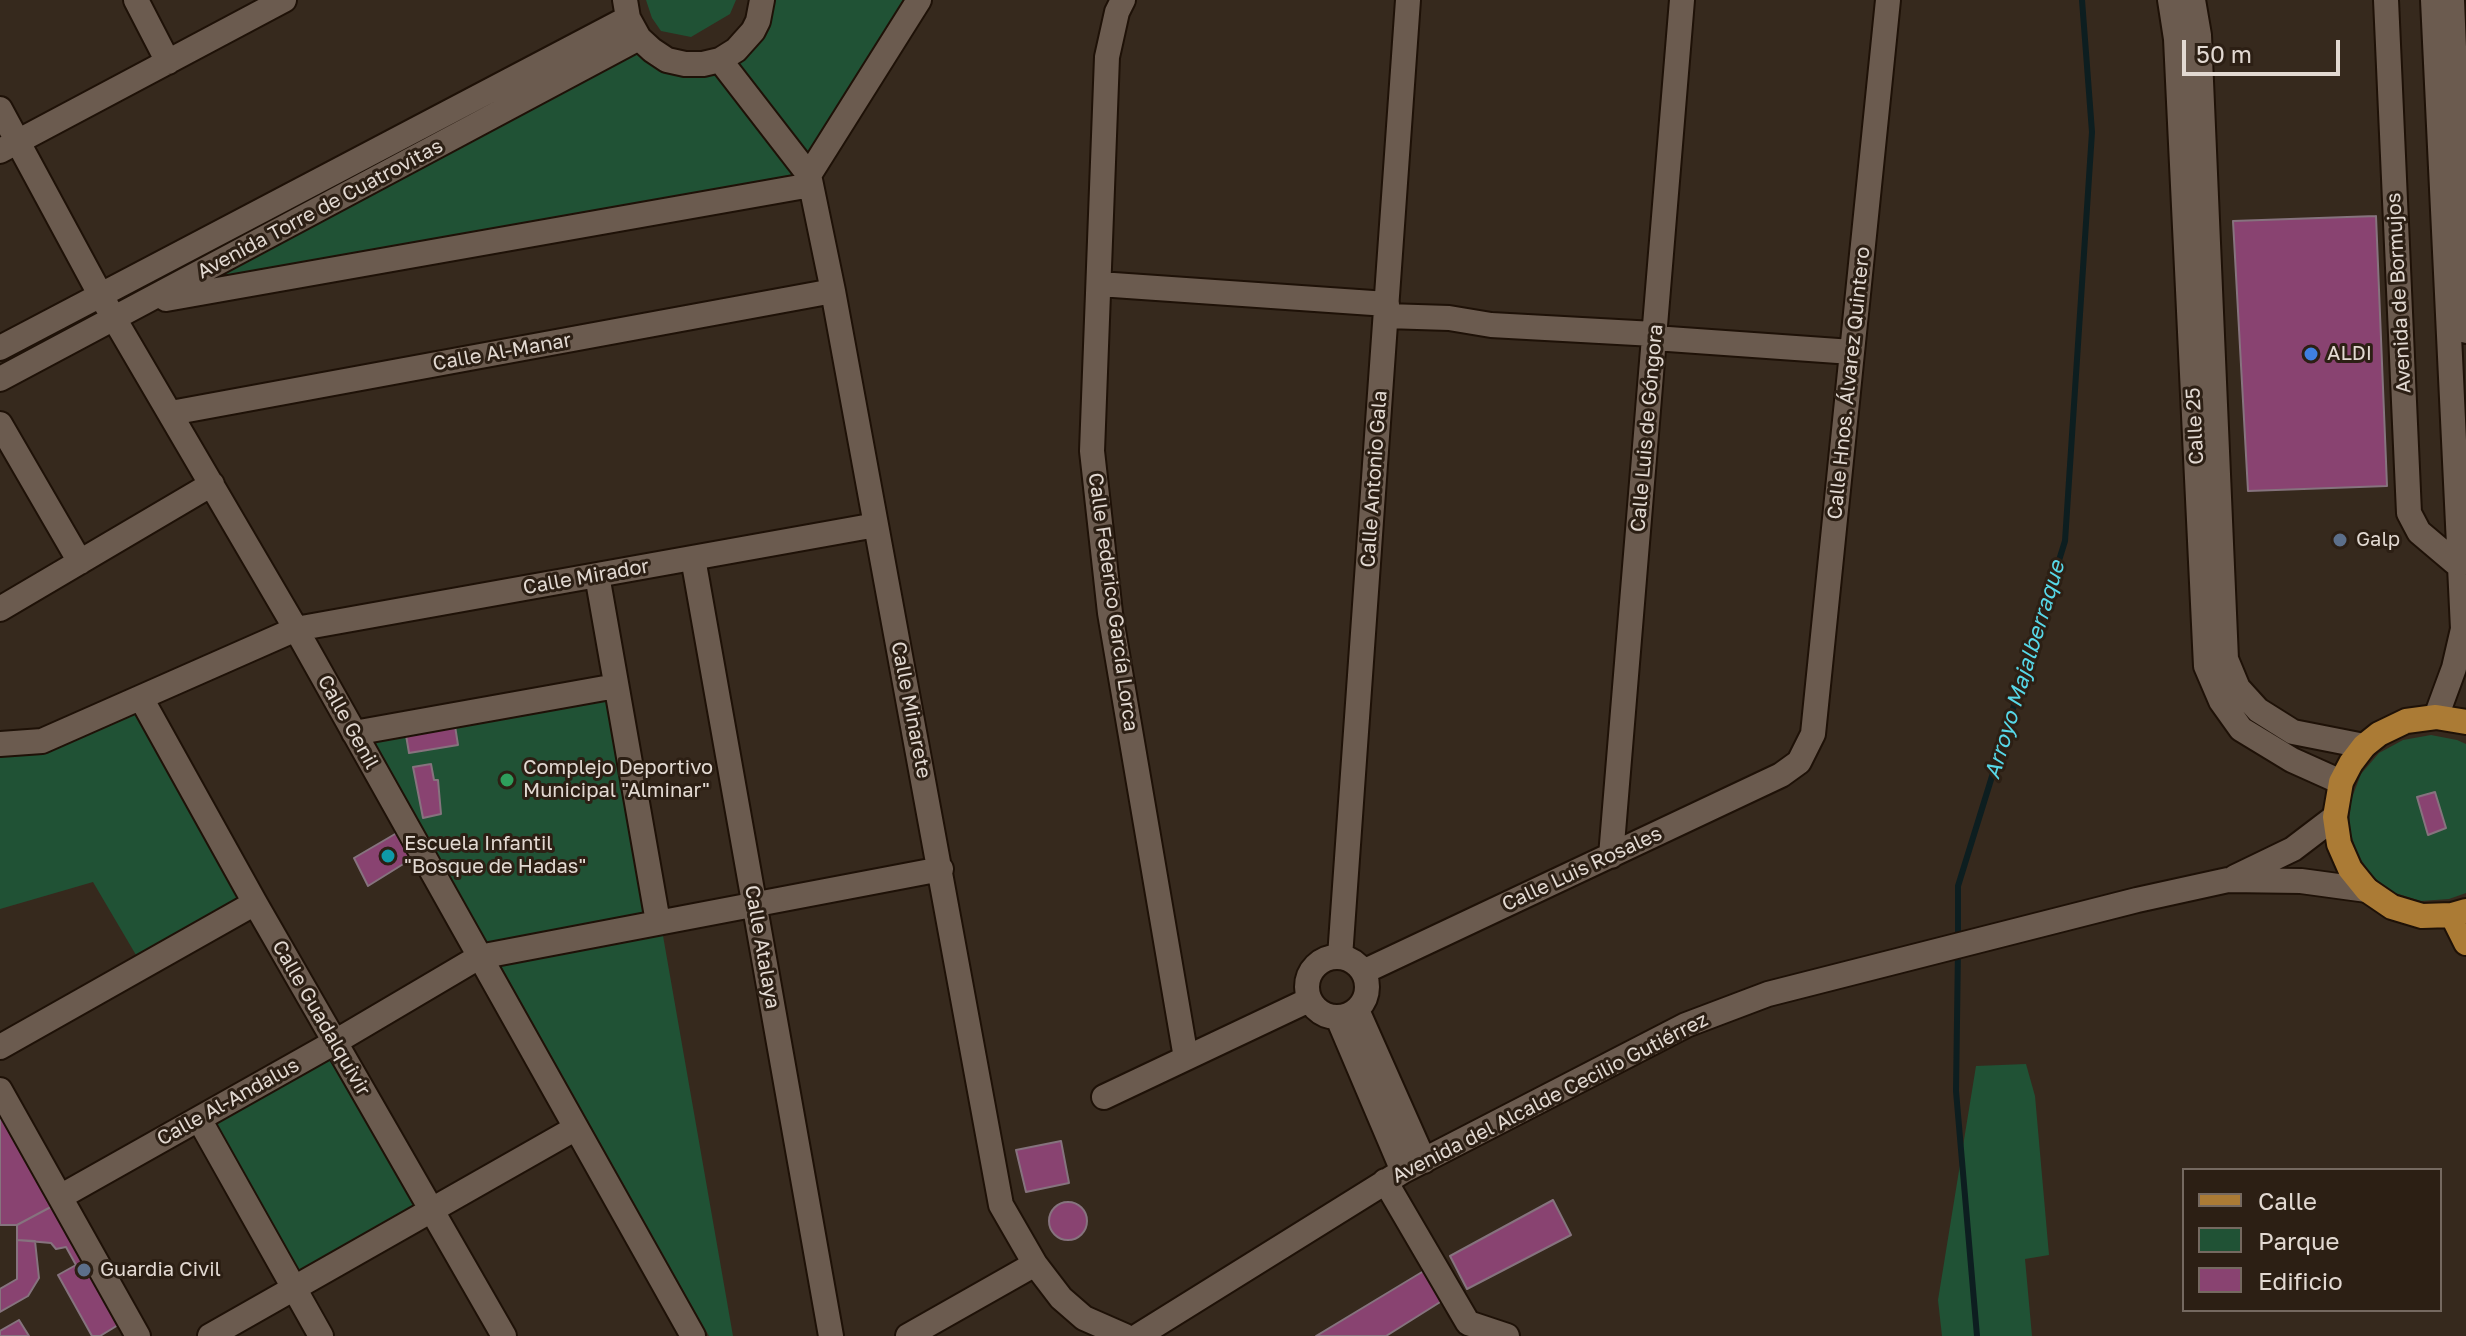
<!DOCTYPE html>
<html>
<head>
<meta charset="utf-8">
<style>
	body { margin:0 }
	#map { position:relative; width:2466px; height:1336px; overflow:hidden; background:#36291d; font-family:"Golos Text",sans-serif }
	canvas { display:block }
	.legend { position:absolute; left:2182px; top:1168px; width:260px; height:144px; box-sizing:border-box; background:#2c1f14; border:2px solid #756960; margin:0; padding:10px 14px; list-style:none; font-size:24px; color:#e2d9d2 }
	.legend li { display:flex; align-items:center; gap:16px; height:40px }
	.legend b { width:40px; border:2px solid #756960 }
	.scale { position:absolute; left:2182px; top:40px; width:158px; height:36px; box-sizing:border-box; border:4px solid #e2d9d2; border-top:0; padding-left:10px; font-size:24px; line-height:28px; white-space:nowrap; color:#e2d9d2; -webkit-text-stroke:6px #2c1f14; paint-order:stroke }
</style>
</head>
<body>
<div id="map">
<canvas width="2466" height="1336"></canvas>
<ul class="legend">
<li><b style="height:10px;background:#ab7b35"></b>Calle</li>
<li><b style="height:22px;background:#205235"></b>Parque</li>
<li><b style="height:22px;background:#894371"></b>Edificio</li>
</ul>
<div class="scale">50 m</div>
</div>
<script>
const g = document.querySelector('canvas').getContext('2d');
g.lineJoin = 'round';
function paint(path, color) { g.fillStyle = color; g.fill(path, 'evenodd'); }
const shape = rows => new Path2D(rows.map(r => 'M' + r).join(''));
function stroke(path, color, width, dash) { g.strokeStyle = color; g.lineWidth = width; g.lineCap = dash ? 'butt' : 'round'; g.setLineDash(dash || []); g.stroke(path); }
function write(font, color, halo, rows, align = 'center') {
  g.font = font + ' "Golos Text",sans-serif'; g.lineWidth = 6; g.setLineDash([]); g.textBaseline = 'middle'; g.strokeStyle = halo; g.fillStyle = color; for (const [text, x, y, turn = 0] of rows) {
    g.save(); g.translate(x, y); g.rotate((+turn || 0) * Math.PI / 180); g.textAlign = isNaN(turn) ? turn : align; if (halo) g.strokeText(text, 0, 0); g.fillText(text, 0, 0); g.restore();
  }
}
paint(shape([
	[646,0,736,0,730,14,691,37,661,31,652,18],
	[762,0,919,0,809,175,144,302,639,38,652,50,720,60],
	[616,686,658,922,479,957,354,733],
	[141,698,250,900,136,955,93,882,0,909,0,744],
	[2431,735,2457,740,2466,744,2466,893,2449,899,2421,901,2395,893,2373,877,2357,854,2349,827,2351,800,2361,774,2379,753,2403,740],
	[662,930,733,1336,709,1336,500,964],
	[335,1042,432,1210,293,1287,199,1119],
	[2026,1064,2035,1096,2049,1255,2025,1259,2032,1336,1942,1336,1938,1300,1976,1066]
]), '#205235');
stroke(shape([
	[1958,939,1958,886,2065,541,2092,132,2082,0],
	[1958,950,1956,1091,1977,1336]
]), '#0d1e20', 6);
const building = shape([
	[2376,216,2387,486,2248,491,2233,221,2376,216],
	[455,726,458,745,409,753,406,735,455,726],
	[431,764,434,780,438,780,441,814,423,818,413,767,431,764],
	[2435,792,2446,828,2428,835,2417,797,2435,792],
	[407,827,421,853,368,886,354,858,407,827],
	[0,1090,62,1201,17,1225,0,1225,0,1090],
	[1061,1141,1069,1183,1026,1192,1016,1150,1061,1141],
	[1553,1200,1571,1235,1467,1289,1450,1256,1553,1200],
	[62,1201,128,1319,100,1336,92,1336,58,1275,76,1265,66,1247,56,1249,51,1243,17,1240,17,1225,62,1201],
	'1049 1221a19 19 0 1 1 38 0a19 19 0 1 1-38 0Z',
	[17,1240,35,1241,39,1278,28,1296,0,1312,0,1289,17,1279,17,1240],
	[1427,1269,1445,1299,1386,1336,1316,1336,1427,1269],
	[19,1320,29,1336,0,1336,0,1331,19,1320]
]);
paint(building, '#894371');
stroke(building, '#86737e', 2);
const minor = shape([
	[136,0,168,62],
	[625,0,628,18,639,38,652,50,667,60,685,64,703,64,720,60,736,50,753,31,758,21,762,0],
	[1123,0,1117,12,1107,57,1092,451,1110,613,1186,1058],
	[2170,0,2176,39,2206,666,2221,701,2241,729,2292,760,2341,782],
	[2193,0,2199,35,2226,659,2238,688,2258,710,2293,732,2364,746],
	[2386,0,2409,513,2419,532,2458,565],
	[2433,0,2463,629,2454,668,2436,717],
	[2452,0,2466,331],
	[720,60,809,175,833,291,1001,1205,1035,1264,1061,1298,1084,1318,1125,1336],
	[0,109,101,296,296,629,693,1336],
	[0,151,284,0],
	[809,175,919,0],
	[1099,284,1387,304],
	[166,299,811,185],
	[1386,316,1449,318,1491,325,1654,334],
	[1654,338,1852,352],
	[0,348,628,18],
	[0,379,639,38],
	[171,413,833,291],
	[0,424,80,562],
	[693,558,831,1336],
	[597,575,658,922],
	[0,609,212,484],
	[141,698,255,903,504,1336],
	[354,733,616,686],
	[0,744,42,741,296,629,876,525],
	[1611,856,1682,0],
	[2235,877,2293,849,2335,817],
	'1307 987a30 30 0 1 1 60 0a30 30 0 1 1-60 0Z',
	[1340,957,1408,0],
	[1363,972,1781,775,1799,762,1813,734,1888,0],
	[1357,1010,1424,1161],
	[1338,1018,1403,1171],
	[0,1047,255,903],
	[0,1090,138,1336],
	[1104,1097,1309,1000],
	[199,1119,321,1336],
	[1385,1181,1468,1323,1507,1336],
	[60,1197,335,1042,479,957,941,869],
	[210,1336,576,1128],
	[908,1336,1035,1264],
	[1138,1336,1403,1171,1686,1025,1768,994,2137,900,2228,880,2301,881,2367,890]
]);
const major = shape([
	[2466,722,2436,717,2406,721,2379,734,2364,746,2351,763,2341,782,2335,817,2339,844,2350,869,2367,890,2392,907,2422,916,2452,915,2466,911],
	[2452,915,2466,943]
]);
stroke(minor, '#1e1107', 28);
stroke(major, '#1e1107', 28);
stroke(minor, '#6b5b4f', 24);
stroke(major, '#ab7b35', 24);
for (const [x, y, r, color] of [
	[2311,354,8,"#3f7fe0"],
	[2340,540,8,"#5c6f8a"],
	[507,780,8,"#2e9e5b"],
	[388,856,8,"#0f9aa8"],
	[84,1270,8,"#5c6f8a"]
]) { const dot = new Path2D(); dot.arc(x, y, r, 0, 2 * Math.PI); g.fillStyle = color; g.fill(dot); stroke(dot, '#2c1f14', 3); }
write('20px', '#e2d9d2', '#2c1f14', [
	["Avenida Torre de Cuatrovitas",320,209,-28],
	["Avenida de Bormujos",2399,293,-93],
	["Calle Al-Manar",502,352,-10],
	["Calle Hnos. Álvarez Quintero",1849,383,-84],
	["Calle 25",2195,426,-93],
	["Calle Luis de Góngora",1647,428,-85],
	["Calle Antonio Gala",1374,479,-86],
	["Calle Mirador",586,577,-10],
	["Calle Federico García Lorca",1113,602,82],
	["Calle Minarete",911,710,79],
	["Calle Genil",348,722,61],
	["Calle Luis Rosales",1582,869,-25],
	["Calle Atalaya",762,947,80],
	["Calle Guadalquivir",321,1018,60],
	["Avenida del Alcalde Cecilio Gutiérrez",1550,1098,-27],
	["Calle Al-Andalus",228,1102,-29]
]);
write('20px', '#e2d9d2', '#2c1f14', [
	["ALDI",2327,354],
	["Galp",2356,540],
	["Complejo Deportivo",523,768],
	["Municipal \"Alminar\"",523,791],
	["Escuela Infantil",404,844],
	["\"Bosque de Hadas\"",404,867],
	["Guardia Civil",100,1270]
], 'left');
write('italic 22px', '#57d8e8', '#2c1f14', [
	["Arroyo Majalberraque",2025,670,-73]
]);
</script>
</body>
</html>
